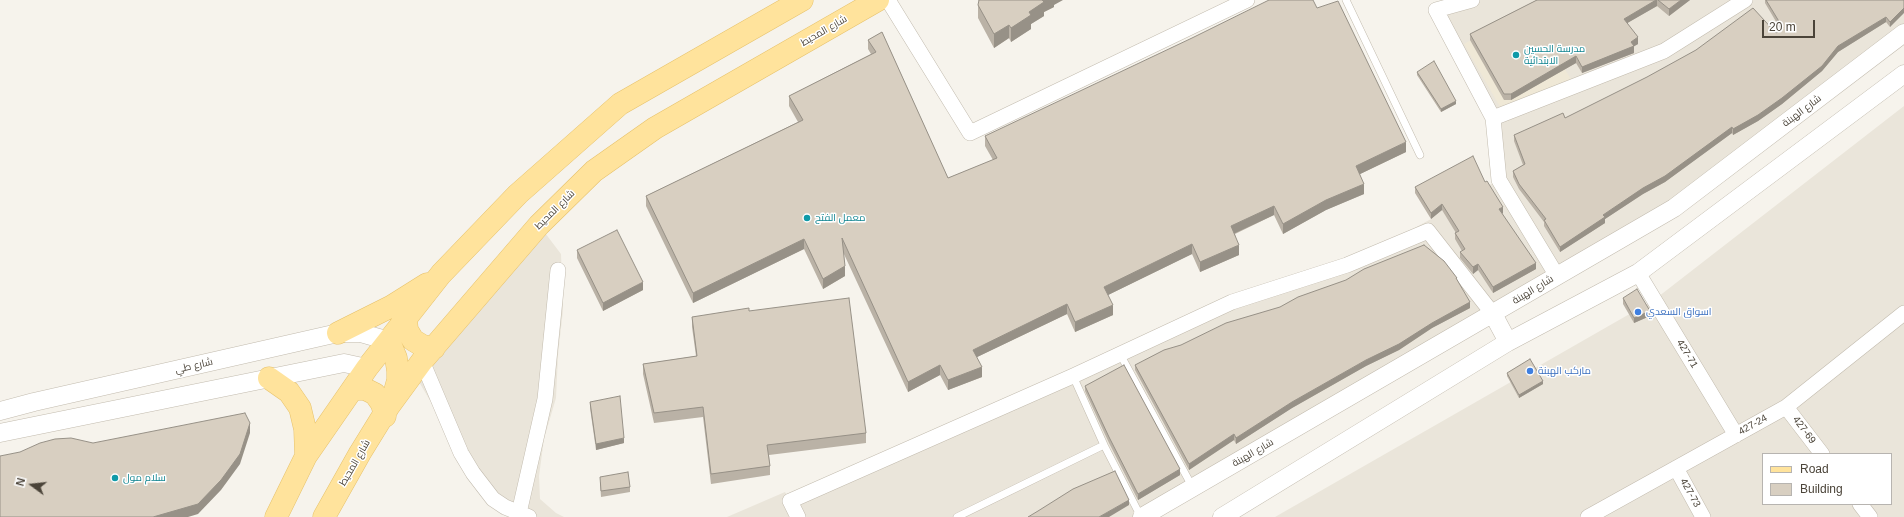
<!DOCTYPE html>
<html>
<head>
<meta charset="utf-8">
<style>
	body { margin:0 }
	#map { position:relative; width:1904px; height:517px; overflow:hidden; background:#f6f3ec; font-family:Arial,sans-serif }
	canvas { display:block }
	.legend { position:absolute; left:1762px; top:453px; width:130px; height:52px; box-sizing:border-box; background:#fff; border:1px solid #b7b4b0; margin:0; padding:5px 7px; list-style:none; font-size:12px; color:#4b4439 }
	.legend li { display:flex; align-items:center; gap:8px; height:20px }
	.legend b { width:20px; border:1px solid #b7b4b0 }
	.north { position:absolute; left:12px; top:465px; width:40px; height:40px; -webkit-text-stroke:3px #fff; paint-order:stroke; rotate:285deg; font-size:11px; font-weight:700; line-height:16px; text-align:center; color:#4b4439 }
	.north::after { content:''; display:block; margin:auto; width:14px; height:18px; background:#4b4439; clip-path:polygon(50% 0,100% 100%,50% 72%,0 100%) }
	.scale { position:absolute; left:1762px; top:20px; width:53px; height:18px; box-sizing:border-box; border:2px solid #4b4439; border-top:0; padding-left:5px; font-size:12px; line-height:14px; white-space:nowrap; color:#4b4439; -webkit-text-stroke:3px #fff; paint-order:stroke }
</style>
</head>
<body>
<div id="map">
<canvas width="1904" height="517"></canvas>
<ul class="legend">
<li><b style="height:5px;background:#ffe39c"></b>Road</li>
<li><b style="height:11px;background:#d8cfc1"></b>Building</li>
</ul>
<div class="north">N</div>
<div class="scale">20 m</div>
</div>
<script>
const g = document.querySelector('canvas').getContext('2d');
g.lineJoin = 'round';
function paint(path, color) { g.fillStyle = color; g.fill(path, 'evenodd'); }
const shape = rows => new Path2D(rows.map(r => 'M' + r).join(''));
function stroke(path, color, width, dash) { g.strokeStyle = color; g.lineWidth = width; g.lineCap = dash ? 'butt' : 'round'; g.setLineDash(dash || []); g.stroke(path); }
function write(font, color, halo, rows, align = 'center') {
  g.font = font + ' Arial,Cairo,sans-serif'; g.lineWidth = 3; g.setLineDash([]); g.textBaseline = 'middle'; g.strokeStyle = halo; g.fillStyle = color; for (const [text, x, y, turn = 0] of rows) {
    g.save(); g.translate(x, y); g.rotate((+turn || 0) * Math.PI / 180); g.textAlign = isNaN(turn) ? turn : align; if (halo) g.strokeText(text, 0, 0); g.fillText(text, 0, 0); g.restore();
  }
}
paint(shape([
	[1472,0,1904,0,1904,33,1680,204,1142,517,727,517,785,492,790,501,1232,302,1347,265,1431,219,1442,210,1499,180,1493,118,1436,10],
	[1904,106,1904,517,1275,517,1654,300],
	[1763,454,1891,454,1891,504,1763,504],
	[539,225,561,254,563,310,558,355,556,398,544,439,539,476,540,499,556,513,564,517,532,517,505,507,473,473,419,382]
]), '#eae5da');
paint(shape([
	[1528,9,1574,84,1512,110,1500,107,1464,44]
]), '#efe8d6');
const service = shape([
	[1346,0,1420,155],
	[1120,354,1193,488],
	[1073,376,1104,445,1141,517],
	[957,517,1104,445]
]);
const minor = shape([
	[888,0,970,133,1247,0],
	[1472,0,1436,10,1493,118,1499,180,1557,276],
	[1493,118,1664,51,1745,0],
	[1638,273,1736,435],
	[422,361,461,453,473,473,493,499,505,507,529,517],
	[1786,407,1822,454],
	[1676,468,1703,517],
	[1860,504,1870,517],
	[517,517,519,513,545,399,558,270],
	[798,517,790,501,1073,376,1232,302,1347,265,1428,231,1493,314],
	[1588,517,1786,407,1904,313]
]);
const tertiary = shape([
	[1493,314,1508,342],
	[0,411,34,402,338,333,361,333,389,341],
	[0,433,344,363,367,368],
	[1142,517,1674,208,1904,33],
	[1222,517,1508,342,1638,273,1904,74]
]);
const primary = shape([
	[406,318,407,330,413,340,423,346,434,348],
	[338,333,392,306,427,284],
	[389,341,396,358,398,371,398,380,393,398],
	[269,378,289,392,300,408,305,429,306,456],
	[353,389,365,389,375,394,382,404,385,416],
	[276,517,306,456,367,368,441,274,518,194,620,104,802,0],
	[324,517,360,453,389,406,422,361,539,225,594,171,655,128,878,0]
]);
stroke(service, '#c2bbae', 8);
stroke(minor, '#c2bbae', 16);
stroke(tertiary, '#c2bbae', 19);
stroke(primary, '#e6c16a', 23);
stroke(service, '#fff', 7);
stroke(minor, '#fff', 15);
stroke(tertiary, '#fff', 18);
stroke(primary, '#ffe39c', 22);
paint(shape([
	[1537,0,1690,0,1669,16,1657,6,1627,23,1638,44,1634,46,1634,53,1582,73,1576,63,1511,100,1504,100,1470,40,1470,34],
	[1765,0,1904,0,1890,27,1886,22,1838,52,1822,71,1782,104,1758,121,1733,135,1732,133,1665,182,1643,194,1605,219,1605,223,1560,252,1544,226,1544,222,1519,189,1513,177,1513,171,1523,165,1514,141,1514,135,1565,118,1776,33,1781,30,1765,3],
	[978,5,1054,5,1054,7,1044,12,1044,16,1031,24,1031,29,1011,42,1009,38,994,48,978,18],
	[1317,8,1406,152,1360,174,1364,194,1326,210,1283,234,1274,215,1235,234,1239,255,1200,272,1192,254,1108,295,1113,315,1075,332,1067,314,977,357,982,377,948,390,940,375,908,392,843,252,845,276,823,289,804,249,693,303,646,206,646,196,798,122,789,106,789,96,871,54,868,49,868,40,882,32,948,178,993,160,985,146,985,136],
	[1417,72,1456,104,1441,112,1417,75],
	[1485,182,1503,213,1502,214,1536,269,1493,293,1478,270,1473,274,1460,258,1460,252,1462,251,1455,239,1455,233,1456,233,1442,210,1431,219,1415,193,1415,187],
	[577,250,643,290,603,311,577,258],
	[1457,281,1470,308,1432,328,1399,350,1366,366,1292,408,1236,444,1234,440,1189,470,1135,370,1135,365],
	[1623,298,1650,316,1634,323,1623,304],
	[749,311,866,433,866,443,769,455,770,466,770,475,711,484,703,417,654,423,643,374,643,364,696,356,692,327,692,317],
	[1507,373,1543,384,1519,398,1507,376],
	[1085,386,1180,475,1138,500,1109,443,1085,391],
	[590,402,624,443,596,450,590,408],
	[600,482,630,487,630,492,601,497]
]), '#bab2a6');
paint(shape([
	[1041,0,1063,0,1054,5,1054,7,1044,12,1044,16,1031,24,1031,29,1011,42,1011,28],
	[1656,0,1657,0,1657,6,1624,25,1624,19],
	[1681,0,1690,0,1669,16,1669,9],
	[1904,8,1904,13,1890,27,1890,22],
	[1886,17,1886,22,1838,52,1822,71,1782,104,1758,121,1733,135,1733,129,1838,46],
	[1009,25,1009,38,994,48,994,34],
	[1638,37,1638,44,1633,47,1634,46,1634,53,1582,73,1582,67,1631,42],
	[1576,56,1576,63,1511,100,1511,94],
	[1456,101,1456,104,1441,112,1441,109],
	[1732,127,1732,133,1665,182,1643,194,1605,219,1605,223,1560,252,1560,247,1603,215],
	[1406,142,1406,152,1356,176,1356,166],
	[1364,184,1364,194,1326,210,1283,234,1283,224,1326,200],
	[1442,204,1442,210,1431,219,1431,213],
	[1274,206,1274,215,1231,235,1231,226],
	[1503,207,1503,213,1499,215,1499,209],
	[804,239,804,249,693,303,693,293],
	[1192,244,1192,254,1104,297,1104,287],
	[1239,245,1239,255,1200,272,1200,262],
	[1536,263,1536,269,1493,293,1493,287],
	[1478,264,1478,270,1473,274,1473,267],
	[845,266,845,276,823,289,823,279],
	[643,282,643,290,603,311,603,303],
	[1470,302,1470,308,1432,328,1399,350,1366,366,1292,408,1236,444,1236,438,1292,402,1432,323],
	[1067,304,1067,314,973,359,973,350],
	[1113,305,1113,315,1075,332,1075,322],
	[1650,311,1650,316,1634,323,1634,318],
	[940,365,940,375,908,392,908,382],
	[982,367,982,377,948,390,948,380],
	[1543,381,1543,384,1519,398,1519,395],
	[250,423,250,433,240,464,221,490,198,514,188,517,153,517],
	[1234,434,1234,440,1189,470,1189,464],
	[624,438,624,443,596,450,596,444],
	[1180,469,1180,475,1138,500,1138,494],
	[1129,500,1129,505,1109,517,1099,517]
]), '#979187');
const building = shape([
	[979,0,1042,0,1044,2,1029,12,1031,15,1011,28,1009,25,994,34,978,5,979,0],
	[1269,0,1313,0,1317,8,1338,1,1406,142,1356,166,1364,184,1326,200,1283,224,1274,206,1231,226,1239,245,1200,262,1192,244,1104,287,1113,305,1075,322,1067,304,973,350,982,367,948,380,940,365,908,382,842,238,845,266,823,279,804,239,693,293,646,196,803,120,789,96,876,52,868,40,882,32,948,178,997,158,985,136,1192,38,1269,0],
	[1537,0,1656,0,1624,19,1638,37,1631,42,1634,46,1582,67,1576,56,1511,94,1504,94,1470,34,1537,0],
	[1658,0,1681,0,1669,9,1658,0],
	[1766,0,1904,0,1904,8,1890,22,1886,17,1838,46,1822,66,1782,98,1758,115,1733,129,1732,127,1665,176,1643,188,1603,215,1605,217,1560,247,1544,220,1546,219,1519,184,1513,171,1525,164,1514,135,1563,113,1565,118,1647,77,1696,50,1753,8,1776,33,1783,28,1766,0],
	[1434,61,1456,101,1441,109,1417,72,1434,61],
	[1473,156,1485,182,1487,181,1503,207,1499,209,1536,263,1493,287,1478,264,1473,267,1460,252,1465,249,1455,233,1459,231,1442,204,1431,213,1415,187,1473,156],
	[617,230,643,282,603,303,577,250,617,230],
	[1424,245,1444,261,1457,278,1456,278,1470,302,1432,323,1399,344,1366,360,1292,402,1236,438,1234,434,1189,464,1135,365,1164,350,1181,345,1226,323,1280,307,1298,297,1346,280,1364,269,1424,245],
	[1637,289,1650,311,1634,318,1623,298,1637,289],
	[849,298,866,433,767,445,770,466,711,474,703,407,654,413,643,364,697,356,692,317,749,308,749,311,849,298],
	[1530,359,1543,381,1519,395,1507,373,1530,359],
	[1124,365,1180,469,1138,494,1109,437,1085,386,1124,365],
	[620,396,624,438,596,444,590,402,620,396],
	[245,413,250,423,240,454,221,480,198,504,153,517,0,517,0,456,20,452,40,443,55,439,71,438,93,443,245,413],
	[1115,471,1129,500,1099,517,1028,517,1038,511,1073,489,1115,471],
	[628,472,630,487,601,491,600,477,628,472]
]);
paint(building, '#d8cfc1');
stroke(building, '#979187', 1);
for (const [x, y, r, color] of [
	[1516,55,4,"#0f9aa8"],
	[807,218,4,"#0f9aa8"],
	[1638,312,4,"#3f7fe0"],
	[1530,371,4,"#3f7fe0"],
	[115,478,4,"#0f9aa8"]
]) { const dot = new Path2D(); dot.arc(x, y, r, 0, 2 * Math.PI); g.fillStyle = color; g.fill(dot); stroke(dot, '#fff', 1.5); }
write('10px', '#4b4439', '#fff', [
	["شارع المحيط",824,31,-30],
	["شارع الهبنة",1802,111,-37],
	["شارع المحيط",555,210,-45],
	["شارع الهبنة",1533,290,-31],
	["427-71",1687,354,59],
	["شارع طي",194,366,-13],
	["427-24",1753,425,-29],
	["427-69",1804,430,53],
	["شارع الهبنة",1253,453,-30],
	["شارع المحيط",355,463,-60],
	["427-73",1690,493,61]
]);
write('10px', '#0d838f', '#fff', [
	["مدرسة الحسين",1524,49],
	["الابتدائية",1524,61],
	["معمل الفتح",815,218],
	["سلام مول",123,478]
], 'left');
write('10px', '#366cbe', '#fff', [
	["اسواق السعدي",1646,312],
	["ماركب الهبنة",1538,371]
], 'left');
</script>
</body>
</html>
